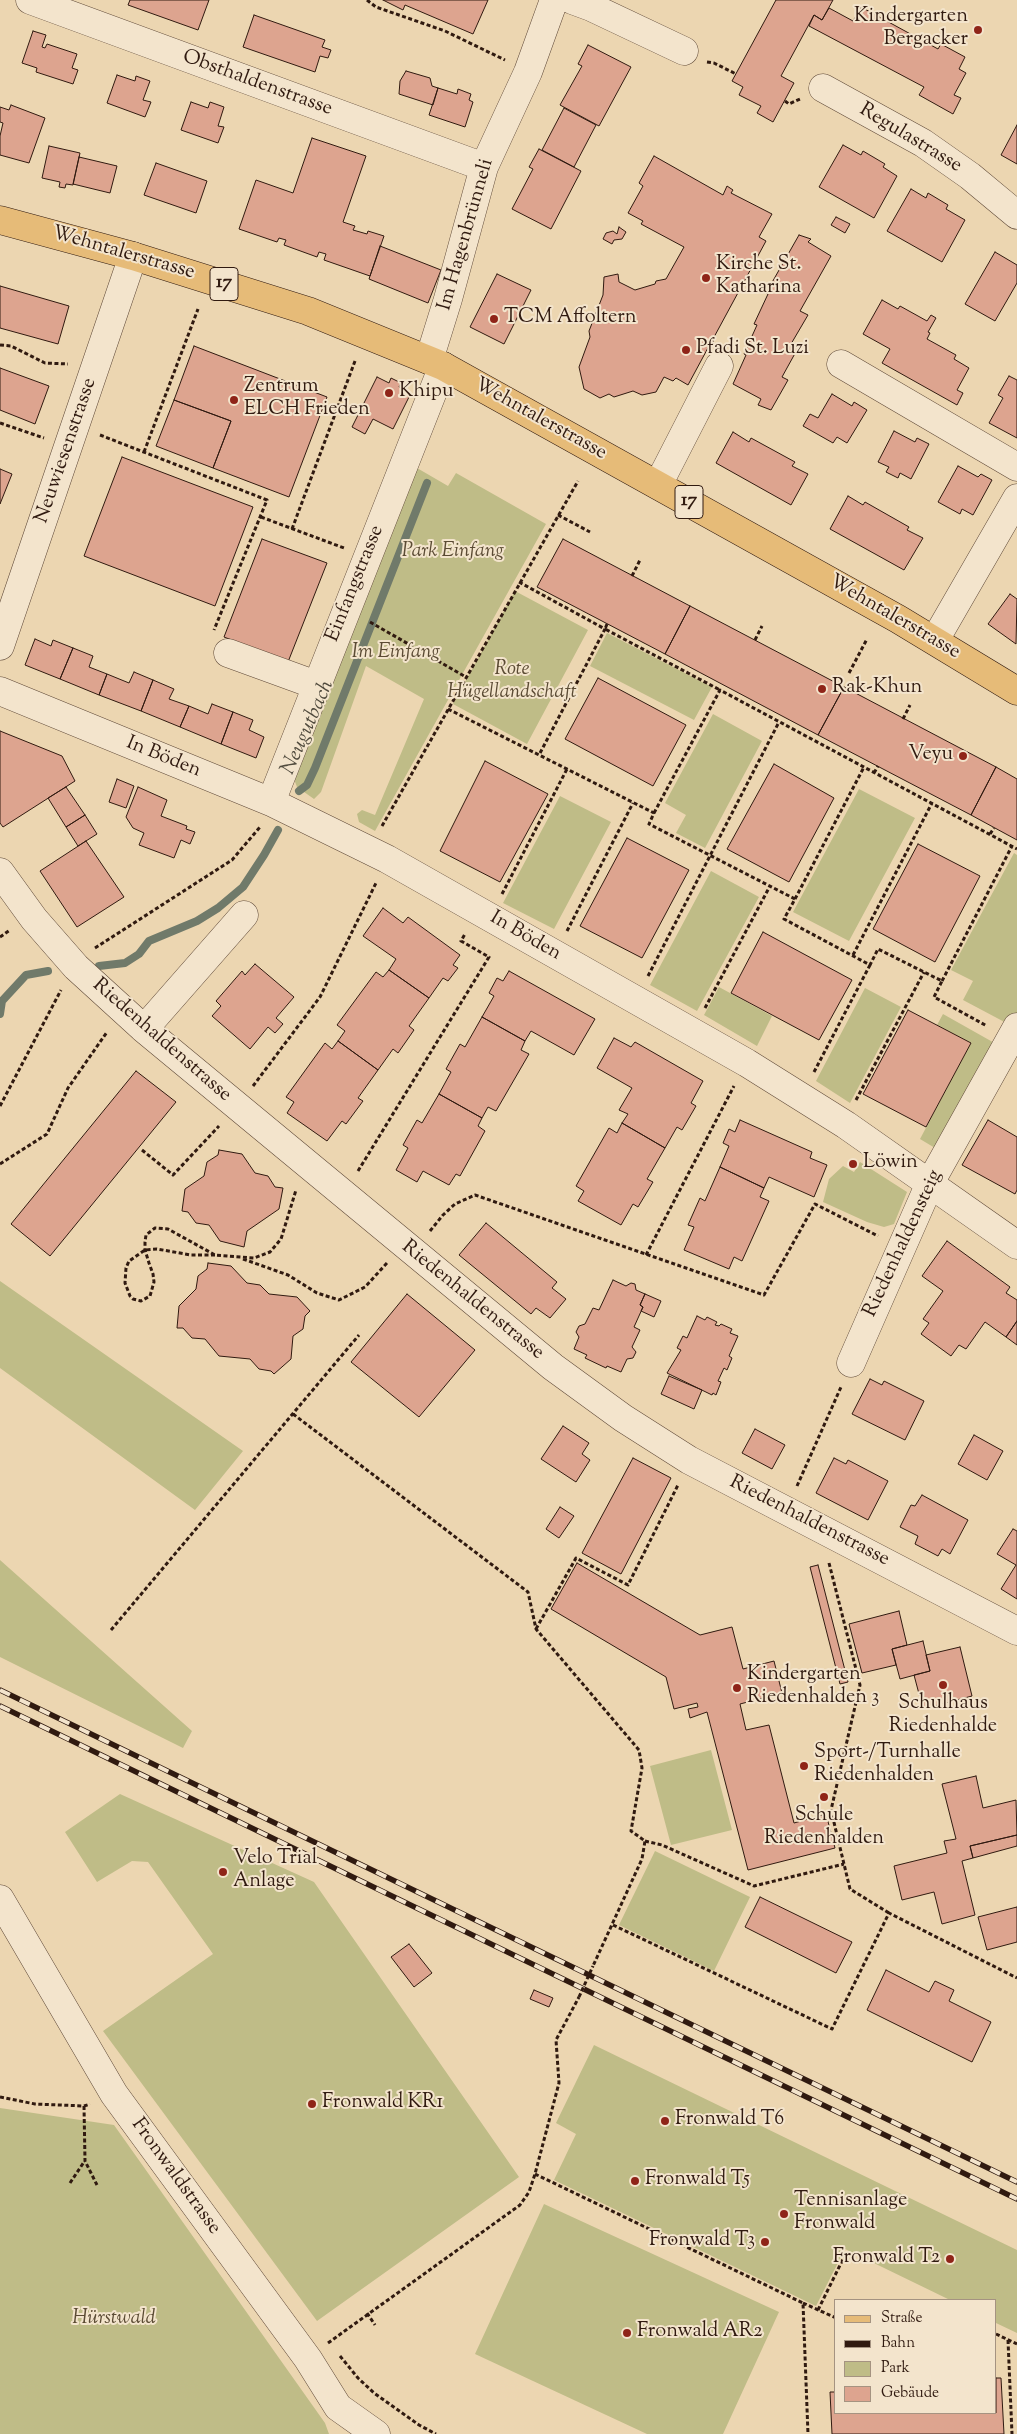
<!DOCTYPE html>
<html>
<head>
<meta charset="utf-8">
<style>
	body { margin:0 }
	#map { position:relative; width:1017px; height:2434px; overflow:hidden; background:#ecd6b1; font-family:"Sorts Mill Goudy",serif }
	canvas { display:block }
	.legend { position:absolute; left:834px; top:2299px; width:162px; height:115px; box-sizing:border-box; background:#f3e4cc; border:1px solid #a59381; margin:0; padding:6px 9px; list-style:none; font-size:15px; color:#301a10 }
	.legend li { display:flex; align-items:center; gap:10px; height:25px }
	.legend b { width:25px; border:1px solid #a59381 }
</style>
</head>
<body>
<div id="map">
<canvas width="1017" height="2434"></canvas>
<ul class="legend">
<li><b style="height:6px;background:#e6bb78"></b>Straße</li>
<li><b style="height:6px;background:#301a10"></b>Bahn</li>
<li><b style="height:14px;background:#bfbc87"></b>Park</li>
<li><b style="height:14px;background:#dda48f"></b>Gebäude</li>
</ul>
</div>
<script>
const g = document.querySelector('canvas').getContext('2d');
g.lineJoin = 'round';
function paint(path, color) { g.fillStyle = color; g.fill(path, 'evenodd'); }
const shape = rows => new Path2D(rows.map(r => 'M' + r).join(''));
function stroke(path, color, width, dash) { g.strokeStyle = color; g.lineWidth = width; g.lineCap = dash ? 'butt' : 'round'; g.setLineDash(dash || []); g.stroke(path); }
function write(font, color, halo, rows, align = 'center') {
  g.font = font + ' "Sorts Mill Goudy",serif'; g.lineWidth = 4; g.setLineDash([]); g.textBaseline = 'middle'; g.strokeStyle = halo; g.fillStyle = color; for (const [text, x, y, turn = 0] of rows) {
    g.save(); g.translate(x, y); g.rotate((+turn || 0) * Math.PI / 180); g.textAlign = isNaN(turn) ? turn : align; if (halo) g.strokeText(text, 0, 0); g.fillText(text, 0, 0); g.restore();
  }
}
paint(shape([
	[417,468,448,486,456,473,546,524,375,831,359,822,357,814,362,810,375,815,424,699,366,666,321,792,314,799,297,787,294,779],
	[515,591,588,630,527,744,453,704],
	[607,633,712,687,694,720,590,666],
	[713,714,762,741,705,848,676,833,686,815,665,803],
	[859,789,915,818,849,941,793,912],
	[560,796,611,822,554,929,503,903],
	[1014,853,1017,855,1017,1016,1012,1026,963,1000,973,981,951,970],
	[711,871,759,897,697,1011,650,985],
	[719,987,772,1016,757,1046,704,1015],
	[865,988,901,1007,850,1103,816,1081],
	[943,1014,998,1045,940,1151,920,1139,971,1043,937,1025],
	[860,1162,907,1192,894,1224,884,1227,867,1222,823,1202,829,1179,843,1166,854,1172],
	[0,1281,243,1451,195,1510,0,1368],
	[0,1560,192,1731,183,1748,0,1657],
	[711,1750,732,1830,671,1845,650,1766],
	[120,1794,314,1882,519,2177,317,2321,103,2031,213,1954,148,1862,132,1861,97,1882,65,1832],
	[655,1851,750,1897,714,1971,619,1925],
	[594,2045,1017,2250,1017,2333,996,2323,996,2300,950,2300,845,2249,816,2306,554,2180,576,2134,556,2123],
	[0,2108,114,2125,325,2423,329,2434,0,2434],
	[544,2204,779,2312,723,2434,647,2434,475,2354]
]), '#bfbc87');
stroke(shape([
	[299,791,307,785,315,768,427,483],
	[99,966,125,963,139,954,149,941,197,921,218,908,243,887,264,855,278,830],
	[0,1014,2,1001,26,975,48,971]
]), '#707a6a', 8);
const building = shape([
	[130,0,209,0,198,30,128,5,130,0],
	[383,0,488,0,473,34,405,5,403,10,383,0],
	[776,0,833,0,822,20,814,15,781,76,794,83,773,122,757,113,761,106,739,95,743,87,732,81,776,0],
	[861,7,938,49,941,44,965,57,959,69,966,73,954,95,961,98,953,114,919,95,924,87,809,26,814,15,822,20,829,8,853,21,861,7],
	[254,15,325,40,322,47,331,50,328,58,320,56,315,72,243,47,254,15],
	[33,31,46,35,42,47,45,48,47,44,77,54,72,68,78,70,73,84,36,72,37,68,22,63,33,31],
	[588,45,631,67,599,126,560,105,582,66,578,64,588,45],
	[406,71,430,78,432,86,438,88,433,105,399,94,400,81,406,71],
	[117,75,135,81,136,76,150,81,143,100,151,102,145,117,107,103,117,75],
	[438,88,457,94,458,89,471,94,469,100,473,102,465,127,429,115,438,88],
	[191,102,208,108,210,102,224,107,218,126,224,127,218,143,181,130,191,102],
	[11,105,45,118,29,163,0,155,0,136,3,123,0,122,0,107,9,110,11,105],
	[564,108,596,125,574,167,542,150,564,108],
	[1017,125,1017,164,1001,155,1017,125],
	[312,138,366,156,343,222,355,226,353,230,367,234,368,231,384,236,370,276,324,260,326,254,319,252,317,257,284,245,286,240,279,238,277,242,239,229,256,180,293,193,312,138],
	[843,145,861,155,863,151,885,164,883,167,897,176,874,218,819,187,843,145],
	[49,146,80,153,73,185,66,184,65,188,59,187,60,182,42,178,49,146],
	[539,149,581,171,551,229,512,209,533,169,529,167,539,149],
	[654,156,723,195,727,186,733,190,731,193,772,214,759,237,766,241,713,339,713,345,709,346,688,385,676,378,673,381,664,377,656,392,642,395,633,391,614,397,609,394,600,398,584,389,579,367,590,337,589,331,603,295,604,277,618,274,619,282,635,290,655,284,656,281,666,279,684,247,641,224,643,221,628,213,643,186,639,183,654,156],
	[79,157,117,166,110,193,73,184,79,157],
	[156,163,207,181,196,213,144,195,156,163],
	[911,189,926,198,928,193,948,205,946,209,965,220,942,262,887,231,911,189],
	[836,217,850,224,845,233,831,225,836,217],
	[619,227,626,232,622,239,614,240,612,244,603,239,606,233,613,231,617,234,619,227],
	[799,235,811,239,808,242,831,256,800,311,808,315,791,344,798,348,782,377,788,380,771,410,758,405,761,399,733,384,746,355,744,354,757,325,754,324,768,294,766,293,799,235],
	[380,246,441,270,428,303,369,279,380,246],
	[995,252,1017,265,1017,283,995,321,965,304,995,252],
	[497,274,531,290,504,344,470,327,497,274],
	[0,286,69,306,58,344,0,328,0,286],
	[882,300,898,309,900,306,927,321,931,315,936,318,928,332,930,333,927,339,956,355,954,359,969,368,957,390,963,393,957,405,882,363,890,349,863,334,882,300],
	[194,346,327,397,289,497,213,468,231,421,174,400,194,346],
	[0,368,49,386,35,424,0,410,0,368],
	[1009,376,1017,380,1017,438,989,423,1003,398,998,395,1009,376],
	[377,377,389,383,391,378,401,383,399,387,411,393,393,429,373,419,365,434,352,427,377,377],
	[832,394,852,406,854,402,867,410,847,443,837,437,833,443,803,426,810,414,818,418,832,394],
	[174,400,231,421,213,468,156,446,174,400],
	[894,431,915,442,917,438,929,444,911,479,900,473,898,478,886,472,889,467,878,462,894,431],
	[733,432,749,442,751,438,795,462,792,466,808,474,791,505,716,463,733,432],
	[122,457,253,507,215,606,84,556,122,457],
	[958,466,978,477,981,474,992,480,973,515,962,509,960,514,938,502,958,466],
	[0,469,12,474,0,504,0,469],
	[848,496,863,505,865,502,909,527,907,530,923,538,904,570,830,529,848,496],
	[262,539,327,563,288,662,224,637,262,539],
	[563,539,690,606,665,654,537,587,563,539],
	[1010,594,1017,599,1016,644,988,624,1010,594],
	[690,606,844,687,818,735,665,654,690,606],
	[35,639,51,646,53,640,73,648,60,679,25,665,35,639],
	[73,648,93,656,89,667,107,674,99,695,60,679,73,648],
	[134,672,153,680,141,711,99,695,107,674,129,683,134,672],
	[598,678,686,725,653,786,565,739,598,678],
	[153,680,174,689,169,699,189,706,180,727,141,711,153,680],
	[844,687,996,767,971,815,818,735,844,687],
	[212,704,233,712,221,744,180,727,189,706,208,714,212,704],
	[233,712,253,720,249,730,264,737,256,758,221,744,233,712],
	[0,731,62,756,75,781,3,827,0,823,0,731],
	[485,761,548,794,500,882,440,851,485,761],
	[774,764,834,798,789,882,727,849,774,764],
	[996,767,1017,779,1017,840,971,815,996,767],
	[117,779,134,786,126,808,109,802,117,779],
	[66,787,85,815,66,827,48,798,66,787],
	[138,787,167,800,161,816,187,826,186,829,195,832,190,844,181,840,174,858,139,845,144,833,133,828,126,817,138,787],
	[85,815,97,834,78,846,66,827,85,815],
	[627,838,689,870,642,958,580,926,627,838],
	[86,841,124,897,77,927,40,871,86,841],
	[918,844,980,876,935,962,873,929,918,844],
	[383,908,403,923,408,917,460,955,453,965,458,968,448,981,443,978,429,998,389,970,396,959,363,936,383,908],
	[763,932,852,980,819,1040,731,993,763,932],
	[255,964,294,997,276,1018,283,1024,275,1033,268,1027,250,1049,212,1016,221,1006,216,1001,242,971,245,975,255,964],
	[389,970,429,998,409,1026,414,1030,398,1053,393,1049,378,1070,338,1041,345,1031,337,1025,376,972,383,977,389,970],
	[509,971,595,1019,574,1055,531,1031,525,1041,482,1017,494,996,489,993,497,978,503,981,509,971],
	[908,1010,971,1043,926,1127,863,1094,908,1010],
	[482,1017,525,1041,521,1050,529,1054,496,1111,488,1107,482,1118,439,1094,451,1072,446,1069,460,1044,465,1047,482,1017],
	[614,1038,631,1047,635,1042,703,1081,691,1103,696,1106,682,1130,677,1127,665,1148,622,1123,628,1114,619,1110,632,1088,597,1068,614,1038],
	[338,1041,378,1070,358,1098,363,1101,346,1124,342,1121,327,1141,287,1113,294,1102,286,1097,325,1043,332,1049,338,1041],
	[136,1071,176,1102,50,1256,11,1224,136,1071],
	[439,1094,482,1118,478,1126,485,1131,460,1176,456,1174,449,1185,423,1171,417,1182,396,1170,408,1148,403,1145,417,1120,422,1123,439,1094],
	[740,1120,812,1152,810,1158,827,1165,814,1197,769,1177,764,1188,720,1167,729,1146,723,1143,729,1129,735,1132,740,1120],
	[988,1120,1017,1137,1017,1190,1015,1194,962,1165,988,1120],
	[622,1123,665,1148,647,1179,653,1182,638,1207,633,1204,621,1225,578,1201,584,1191,576,1186,609,1128,617,1133,622,1123],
	[219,1150,242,1154,255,1173,268,1176,275,1187,283,1188,279,1209,247,1231,244,1247,220,1241,209,1225,196,1223,188,1212,182,1211,185,1189,204,1176,207,1162,218,1155,219,1150],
	[720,1167,764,1188,760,1197,769,1201,742,1261,734,1257,729,1269,684,1250,694,1227,688,1225,700,1198,705,1201,720,1167],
	[486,1223,557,1282,552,1288,566,1299,550,1318,536,1308,531,1314,459,1255,486,1223],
	[947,1241,1010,1287,1006,1293,1017,1300,1017,1321,1006,1337,985,1322,966,1349,959,1345,951,1356,921,1334,929,1323,923,1319,943,1291,922,1276,947,1241],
	[208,1263,231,1266,247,1283,260,1285,269,1294,297,1297,310,1311,305,1316,303,1329,293,1336,291,1359,274,1374,271,1371,259,1369,250,1359,219,1356,205,1339,192,1338,183,1328,177,1328,179,1306,196,1289,198,1276,207,1269,208,1263],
	[613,1280,626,1286,631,1283,635,1284,636,1290,645,1294,640,1305,643,1307,634,1327,640,1330,632,1347,636,1352,633,1358,627,1359,621,1372,607,1366,606,1368,585,1358,587,1355,574,1349,579,1337,576,1332,579,1326,585,1324,593,1308,599,1310,613,1280],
	[407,1294,475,1350,419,1417,351,1362,407,1294],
	[645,1294,661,1301,654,1317,641,1311,643,1307,640,1305,645,1294],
	[697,1316,705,1320,707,1317,717,1322,715,1325,719,1326,721,1324,732,1329,730,1333,738,1336,729,1356,732,1358,727,1370,724,1368,718,1381,721,1382,716,1395,713,1393,712,1395,667,1373,681,1350,677,1348,683,1336,687,1338,697,1316],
	[1017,1321,1017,1345,1006,1337,1017,1321],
	[669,1376,702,1390,694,1409,661,1394,669,1376],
	[870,1379,882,1385,884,1381,924,1401,905,1440,852,1414,870,1379],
	[563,1426,589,1443,582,1454,590,1460,576,1482,541,1459,563,1426],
	[755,1429,785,1445,772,1469,742,1453,755,1429],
	[974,1435,1003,1451,987,1480,958,1464,974,1435],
	[633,1458,671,1478,621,1574,582,1553,633,1458],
	[834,1458,846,1464,848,1460,888,1481,868,1520,816,1493,834,1458],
	[922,1495,968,1520,950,1554,942,1549,938,1556,915,1544,918,1536,900,1527,911,1505,915,1506,922,1495],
	[560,1507,574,1516,559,1538,546,1529,560,1507],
	[1013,1529,1017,1531,1017,1599,1001,1589,1016,1565,997,1554,1013,1529],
	[577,1563,700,1635,732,1627,743,1669,774,1661,782,1693,740,1704,746,1730,769,1725,794,1823,826,1814,835,1848,748,1870,707,1712,690,1718,688,1709,698,1707,697,1703,674,1709,666,1677,551,1609,577,1563],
	[818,1565,848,1682,840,1684,810,1567,818,1565],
	[899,1611,907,1645,892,1649,896,1665,862,1673,849,1624,899,1611],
	[923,1641,930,1671,900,1679,892,1649,923,1641],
	[960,1647,972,1696,923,1709,914,1675,930,1671,926,1655,960,1647],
	[976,1776,983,1808,1016,1800,1017,1835,970,1846,973,1858,962,1861,975,1915,942,1924,934,1892,902,1900,894,1866,947,1853,944,1841,956,1839,942,1784,976,1776],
	[1017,1835,1017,1846,973,1858,970,1846,1017,1835],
	[760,1897,852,1942,836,1973,745,1927,760,1897],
	[1017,1907,1017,1942,987,1950,978,1917,1017,1907],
	[409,1944,432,1973,414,1987,391,1957,409,1944],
	[886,1970,929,1992,935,1981,954,1990,949,2001,991,2022,972,2062,867,2010,886,1970],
	[534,1990,553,1998,549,2007,530,1999,534,1990],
	[996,2378,1001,2378,1004,2434,832,2434,830,2392,836,2392,836,2413,996,2413,996,2378]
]);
paint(building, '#dda48f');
stroke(building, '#301a10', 1);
const minor = shape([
	[30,0,484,167],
	[572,0,591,7,684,51],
	[823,88,923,143,970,176,1017,215],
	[429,360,448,299,484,167,528,72,554,0],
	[841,364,1017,467],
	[658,485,719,366],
	[935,640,1017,498],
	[0,646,133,256],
	[228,653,316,685],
	[0,691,271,802,387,859,747,1063,846,1125,1017,1245],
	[271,802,443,366],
	[0,872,34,919,76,967,144,1029,553,1367,623,1418,689,1460,1017,1631],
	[144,1029,244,915],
	[851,1363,930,1183,1017,1027],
	[0,1899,114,2094,308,2359,338,2407,376,2434]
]);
const major = shape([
	[0,220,133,256,308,311,443,366,898,619,1017,691]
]);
stroke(minor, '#5f4938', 29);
stroke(major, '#301a10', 29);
stroke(shape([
	[367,0,376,7,445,31,505,60],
	[707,62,714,63,736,74],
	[785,101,789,104,800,99],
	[0,345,11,346,45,363,68,364],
	[0,423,44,438],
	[100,435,267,500,214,630],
	[144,452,198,309],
	[558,515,590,532],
	[261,517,344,548],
	[292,529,355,361],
	[632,576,640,560],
	[519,582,605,629,539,755],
	[370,622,466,677],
	[607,624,605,629,720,690],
	[755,640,762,626],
	[849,673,867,639],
	[448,709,654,813,649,824,795,899,784,919,870,965,878,949,942,981,934,997,987,1026],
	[903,719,910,705],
	[874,773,878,766],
	[654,813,720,690,1017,849],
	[382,826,578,481],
	[990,834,994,828],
	[502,894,567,769],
	[795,899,864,767],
	[567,931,633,803],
	[0,937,10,930],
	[95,948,232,860,260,827],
	[853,955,932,803],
	[648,976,779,722],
	[942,981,1012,846],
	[705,1008,770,886],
	[814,1072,870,965],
	[253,1086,320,997,376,883],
	[856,1100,924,972],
	[0,1106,61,990],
	[142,1150,173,1175,219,1126],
	[0,1164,47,1134,68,1088,107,1032],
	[358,1171,489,957,461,941,465,934],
	[430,1231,443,1215,455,1204,475,1195,764,1295,815,1204,878,1236],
	[215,1255,191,1255,157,1249,145,1250,129,1261,126,1268,125,1283,130,1296,133,1299,141,1301,150,1296,154,1282,153,1274,149,1263,145,1250,145,1242,146,1235,155,1228,168,1229,215,1255,254,1258,270,1252,281,1239,296,1190],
	[646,1255,734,1086],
	[243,1259,288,1275,317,1293,339,1300,365,1287,387,1263],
	[293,1414,528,1592,536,1629,639,1750,642,1768,631,1831,645,1841,642,1859,593,1966],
	[797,1486,841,1387],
	[829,1563,860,1685,831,1810,850,1889,889,1913],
	[536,1629,576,1558,628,1585,678,1485],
	[111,1630,359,1335],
	[645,1841,662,1845,754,1886,844,1864],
	[613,1925,832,2029,889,1913,1017,1978],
	[0,2097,35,2104,84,2106,90,2104],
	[84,2106,85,2161,97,2185],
	[535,2174,803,2303,808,2434],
	[70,2183,84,2162],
	[803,2303,836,2318],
	[818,2310,845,2255],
	[367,2313,375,2325],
	[996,2334,1017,2344],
	[1008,2340,1012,2434],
	[328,2343,520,2205,529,2192,535,2174,559,2083,556,2040,579,1997],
	[340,2356,358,2378,374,2393,419,2425,436,2434]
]), '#301a10', 3, [4, 2.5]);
stroke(minor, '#f3e4cc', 28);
stroke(major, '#e6bb78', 28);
const rail = shape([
	[0,1690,1017,2182],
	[0,1706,1017,2199]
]);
stroke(rail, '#301a10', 5.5);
stroke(rail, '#f3e4cc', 4, [11]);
stroke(shape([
	[579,1997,593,1966]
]), '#301a10', 3, [4, 2.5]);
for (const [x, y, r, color] of [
	[978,30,5,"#8f2418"],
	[706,278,5,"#8f2418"],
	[494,319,5,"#8f2418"],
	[686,350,5,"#8f2418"],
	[389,393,5,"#8f2418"],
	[234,400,5,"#8f2418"],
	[822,689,5,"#8f2418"],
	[963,756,5,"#8f2418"],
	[853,1164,5,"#8f2418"],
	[943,1685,5,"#8f2418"],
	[737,1688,5,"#8f2418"],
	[804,1766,5,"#8f2418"],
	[824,1797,5,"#8f2418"],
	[223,1872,5,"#8f2418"],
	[312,2104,5,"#8f2418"],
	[665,2121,5,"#8f2418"],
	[635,2181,5,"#8f2418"],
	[784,2214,5,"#8f2418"],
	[765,2242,5,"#8f2418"],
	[950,2259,5,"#8f2418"],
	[627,2333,5,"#8f2418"]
]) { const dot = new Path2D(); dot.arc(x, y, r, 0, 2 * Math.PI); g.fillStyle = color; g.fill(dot); stroke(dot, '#f3e4cc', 2); }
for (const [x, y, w] of [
	[224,284,28],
	[689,502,28]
]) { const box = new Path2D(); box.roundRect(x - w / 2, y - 16.5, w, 33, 4); g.fillStyle = '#f3e4cc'; g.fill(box); stroke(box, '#301a10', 1); }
write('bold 19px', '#301a10', null, [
	["17",224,284],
	["17",689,502]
]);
write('20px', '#301a10', '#f3e4cc', [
	["Kindergarten",968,18,"right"],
	["Bergacker",968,41,"right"],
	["Kirche St.",716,266],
	["Katharina",716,289],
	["TCM Affoltern",504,319],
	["Pfadi St. Luzi",696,350],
	["Zentrum",244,388],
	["ELCH Frieden",244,411],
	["Khipu",399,393],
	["Rak-Khun",832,689],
	["Veyu",953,756,"right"],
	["Löwin",863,1164],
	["Kindergarten",747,1676],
	["Riedenhalden 3",747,1699],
	["Schulhaus",943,1705,"center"],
	["Riedenhalde",943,1728,"center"],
	["Sport-/Turnhalle",814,1754],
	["Riedenhalden",814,1777],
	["Schule",824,1817,"center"],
	["Riedenhalden",824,1840,"center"],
	["Velo Trial",233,1860],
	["Anlage",233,1883],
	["Fronwald KR1",322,2104],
	["Fronwald T6",675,2121],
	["Fronwald T5",645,2181],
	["Tennisanlage",794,2202],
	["Fronwald",794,2225],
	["Fronwald T3",755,2242,"right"],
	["Fronwald T2",940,2259,"right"],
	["Fronwald AR2",637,2333]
], 'left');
write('20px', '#301a10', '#f3e4cc', [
	["Obsthaldenstrasse",257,84,20],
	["Regulastrasse",910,139,31],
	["Im Hagenbrünneli",467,235,-74],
	["Wehntalerstrasse",123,254,16],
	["Wehntalerstrasse",540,420,29],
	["Neuwiesenstrasse",67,451,-71],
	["Einfangstrasse",356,584,-68],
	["Wehntalerstrasse",894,618,30],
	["In Böden",163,758,22],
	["In Böden",525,937,30],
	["Riedenhaldenstrasse",161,1041,41],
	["Riedenhaldensteig",904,1244,-65],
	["Riedenhaldenstrasse",472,1301,39],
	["Riedenhaldenstrasse",809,1522,27],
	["Fronwaldstrasse",175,2177,54]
]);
write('italic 20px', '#5b4b34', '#f3e4cc', [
	["Park Einfang",453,553],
	["Im Einfang",396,654],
	["Rote",512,671],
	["Hügellandschaft",512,694],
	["Hürstwald",114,2320]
]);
write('italic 21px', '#504a3d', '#f3e4cc', [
	["Neugutbach",309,728,-66]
]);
</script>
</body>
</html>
